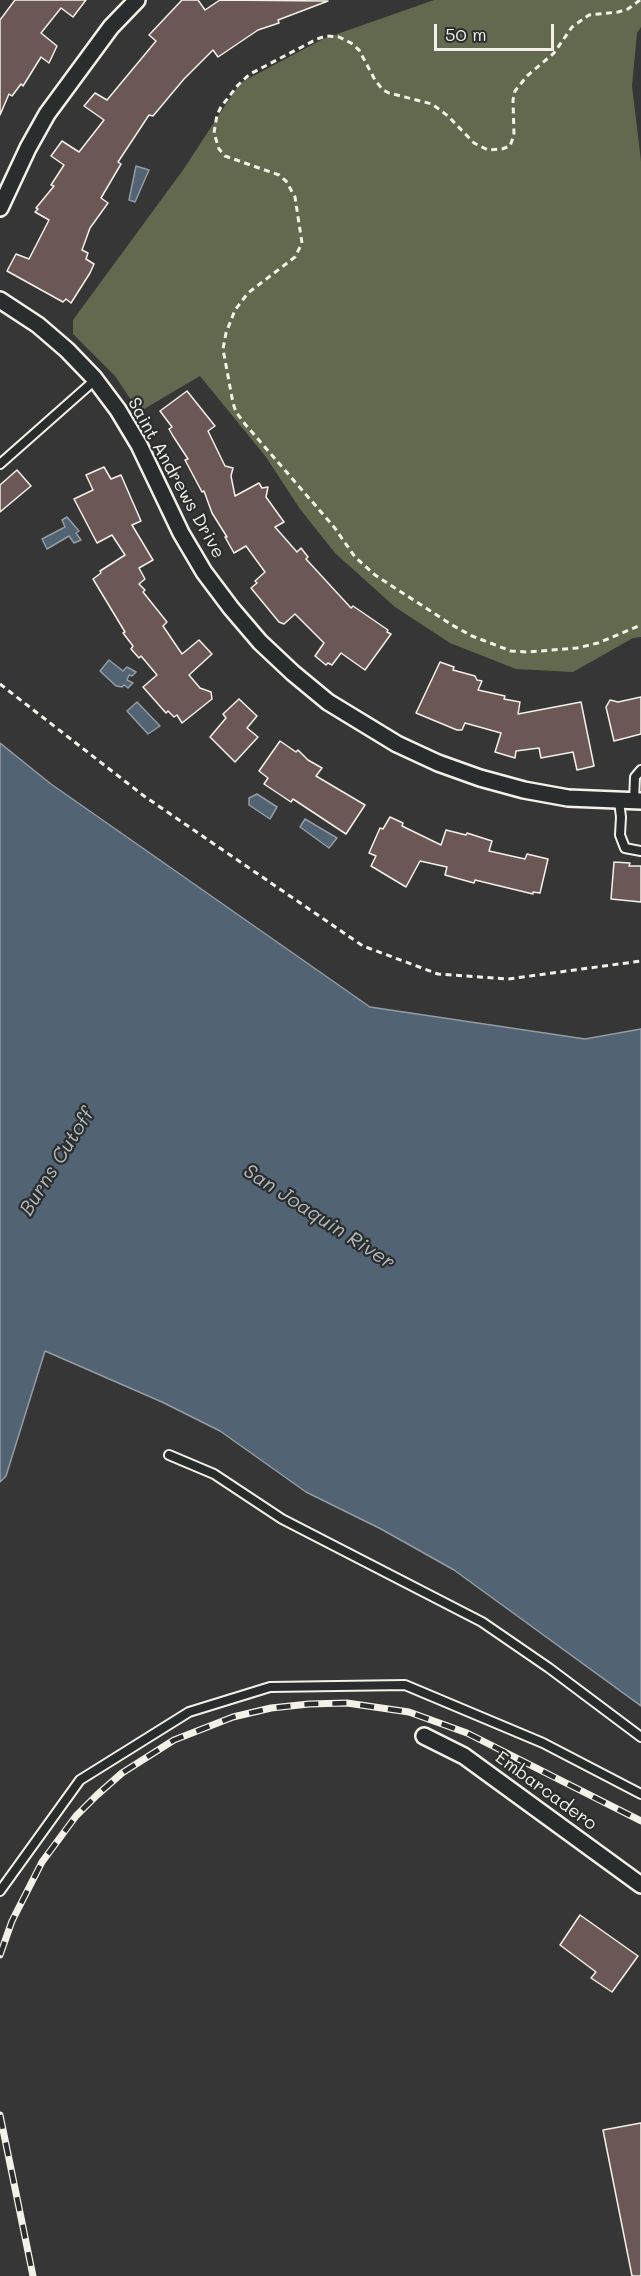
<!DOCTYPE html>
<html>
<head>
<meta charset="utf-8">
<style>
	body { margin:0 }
	#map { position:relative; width:641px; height:2276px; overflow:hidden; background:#373636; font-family:Mali,sans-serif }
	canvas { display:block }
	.scale { position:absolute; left:434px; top:24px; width:120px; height:27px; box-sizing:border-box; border:3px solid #f4f1e8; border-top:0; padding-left:8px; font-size:18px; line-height:21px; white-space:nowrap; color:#f4f1e8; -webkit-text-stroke:4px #2a2d2e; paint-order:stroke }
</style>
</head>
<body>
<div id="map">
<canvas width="641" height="2276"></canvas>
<div class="scale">50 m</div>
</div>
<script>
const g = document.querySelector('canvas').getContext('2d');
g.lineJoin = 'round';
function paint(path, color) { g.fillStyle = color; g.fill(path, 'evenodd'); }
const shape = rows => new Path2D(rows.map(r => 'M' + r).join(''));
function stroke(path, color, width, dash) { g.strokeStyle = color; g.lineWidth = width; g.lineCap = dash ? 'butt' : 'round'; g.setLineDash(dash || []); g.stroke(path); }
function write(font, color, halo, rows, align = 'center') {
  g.font = font + ' Mali,sans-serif'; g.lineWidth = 4.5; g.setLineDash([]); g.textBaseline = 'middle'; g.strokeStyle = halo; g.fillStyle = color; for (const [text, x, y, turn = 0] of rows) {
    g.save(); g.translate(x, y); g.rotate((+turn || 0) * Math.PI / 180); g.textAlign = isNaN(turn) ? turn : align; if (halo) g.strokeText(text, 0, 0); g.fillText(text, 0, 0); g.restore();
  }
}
paint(shape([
	[434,0,641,0,641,27,637,33,632,86,641,161,641,637,633,638,573,672,516,669,450,643,395,607,335,553,300,509,266,457,200,376,139,412,115,376,73,334,73,320,183,170,240,83,323,39]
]), '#62694f');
const water = shape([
	[136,166,149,170,135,202,129,200,136,166],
	[67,517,79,531,76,533,81,540,74,543,69,536,47,549,42,539,65,527,62,520,67,517],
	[109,660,123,671,127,667,136,672,132,676,129,675,127,680,133,683,128,688,124,685,122,687,116,686,100,671,109,660],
	[137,702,160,726,148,734,127,711,137,702],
	[0,743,51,784,370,1007,585,1039,641,1029,641,1706,454,1570,381,1529,306,1492,220,1431,162,1402,45,1351,6,1476,0,1482,0,743],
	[257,794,277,807,270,819,249,805,249,798,257,794],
	[305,819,337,838,329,848,300,827,305,819]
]);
paint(water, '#526374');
stroke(water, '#939ca2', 1.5);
const building = shape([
	[15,0,86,0,73,17,61,8,41,33,57,46,49,63,41,57,23,86,21,84,12,96,9,94,0,115,0,20,15,0],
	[182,0,198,0,205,10,220,0,328,1,278,20,279,23,258,30,218,57,213,50,184,79,153,116,149,115,118,162,121,164,101,198,108,203,90,228,82,250,88,253,86,259,94,264,90,273,71,303,66,299,63,302,7,271,16,254,29,259,49,220,35,212,38,209,36,208,54,186,51,185,64,165,51,156,62,141,79,152,104,120,84,106,95,93,107,100,156,41,149,35,182,0],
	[187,391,215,426,208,431,225,466,233,468,231,476,235,496,259,483,262,488,268,487,266,497,284,522,275,527,297,552,301,548,308,557,306,559,351,608,353,606,388,630,387,632,391,634,365,670,341,653,332,665,328,663,326,665,315,656,324,643,295,614,284,624,279,622,251,588,257,583,255,581,265,572,246,546,234,553,225,537,227,537,212,513,204,491,202,492,185,460,188,459,173,436,169,429,172,427,160,411,187,391],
	[104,467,111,479,121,475,141,521,132,525,153,560,139,568,145,579,139,584,145,590,143,592,167,622,163,626,182,654,199,640,212,654,189,675,200,688,211,692,212,699,182,723,177,715,174,717,168,711,166,713,143,687,157,675,141,656,139,658,131,649,133,646,123,633,125,632,93,579,101,573,100,571,125,555,112,535,97,543,74,499,93,490,86,475,104,467],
	[17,470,31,486,0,512,0,485,17,470],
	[440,662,454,667,453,670,475,676,477,680,482,681,478,690,505,696,504,699,520,702,518,714,581,702,594,766,577,770,573,752,541,758,539,748,516,751,515,758,495,752,501,733,465,723,462,730,457,730,416,713,440,662],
	[641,697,641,734,614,741,606,707,610,700,618,702,641,697],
	[239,699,257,716,247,728,258,737,235,762,210,737,226,718,223,714,239,699],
	[280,741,296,752,298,750,308,760,322,768,316,776,365,805,346,834,293,799,291,802,264,784,268,778,259,771,280,741],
	[390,817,403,823,402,826,441,845,446,830,466,835,467,833,492,841,489,851,525,859,527,854,548,859,540,893,533,892,533,894,475,880,474,883,445,875,447,867,420,861,406,887,371,866,376,856,369,853,380,828,383,829,390,817],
	[614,862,630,863,629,866,641,866,641,902,611,899,614,862],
	[580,1915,638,1956,612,1992,591,1978,596,1972,560,1945,580,1915],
	[641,2123,641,2276,632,2276,603,2130,641,2123]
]);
paint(building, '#6b5856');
stroke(building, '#f4f1e8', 1.5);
const lane = shape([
	[0,464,95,380],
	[619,801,621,817,620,835,625,848,641,851],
	[634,801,635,777,641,770],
	[169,1455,214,1474,282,1519,482,1622,549,1668,641,1737],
	[0,1891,80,1780,189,1712,270,1687,405,1685,543,1743,641,1794]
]);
const street = shape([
	[0,208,28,148,47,114,111,27,137,0],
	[0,300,38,325,67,350,94,378,118,410,139,445,181,533,204,572,231,608,260,642,293,673,328,702,397,744,438,763,480,778,524,790,568,798,641,801],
	[424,1736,464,1756,641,1885]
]);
stroke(lane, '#f4f1e8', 12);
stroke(street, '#f4f1e8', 20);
stroke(shape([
	[640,0,628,9,618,12,589,15,572,27,554,53,527,76,515,91,513,100,514,135,510,146,502,149,488,150,474,143,448,116,432,104,389,93,383,90,375,80,359,50,351,43,339,37,326,36,317,39,250,74,238,85,221,107,217,115,214,133,219,149,225,156,279,175,286,181,295,197,302,243,295,257,248,293,235,310,226,333,223,349,233,403,236,412,245,424,334,527,355,557,375,575,452,625,472,636,511,651,528,652,577,648,598,643,641,625],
	[0,684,144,796,363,946,438,974,508,979,641,961]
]), '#f4f1e8', 3, [6, 4.5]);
stroke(lane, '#2a2d2e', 8);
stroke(street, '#2a2d2e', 15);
const rail = shape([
	[0,1955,12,1921,42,1862,76,1816,97,1795,122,1773,174,1740,233,1717,271,1708,309,1704,347,1703,409,1712,467,1733,641,1821],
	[0,2115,33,2276]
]);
stroke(rail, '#f4f1e8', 7);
stroke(rail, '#2a2d2e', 4.5, [14]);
write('18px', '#f4f1e8', '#2a2d2e', [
	["Saint Andrews Drive",176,478,61],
	["Embarcadero",546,1791,36]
]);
write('italic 20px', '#b3b8ba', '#2a2d2e', [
	["Burns Cutoff",57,1162,-58],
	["San Joaquin River",319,1217,33]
]);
</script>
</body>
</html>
